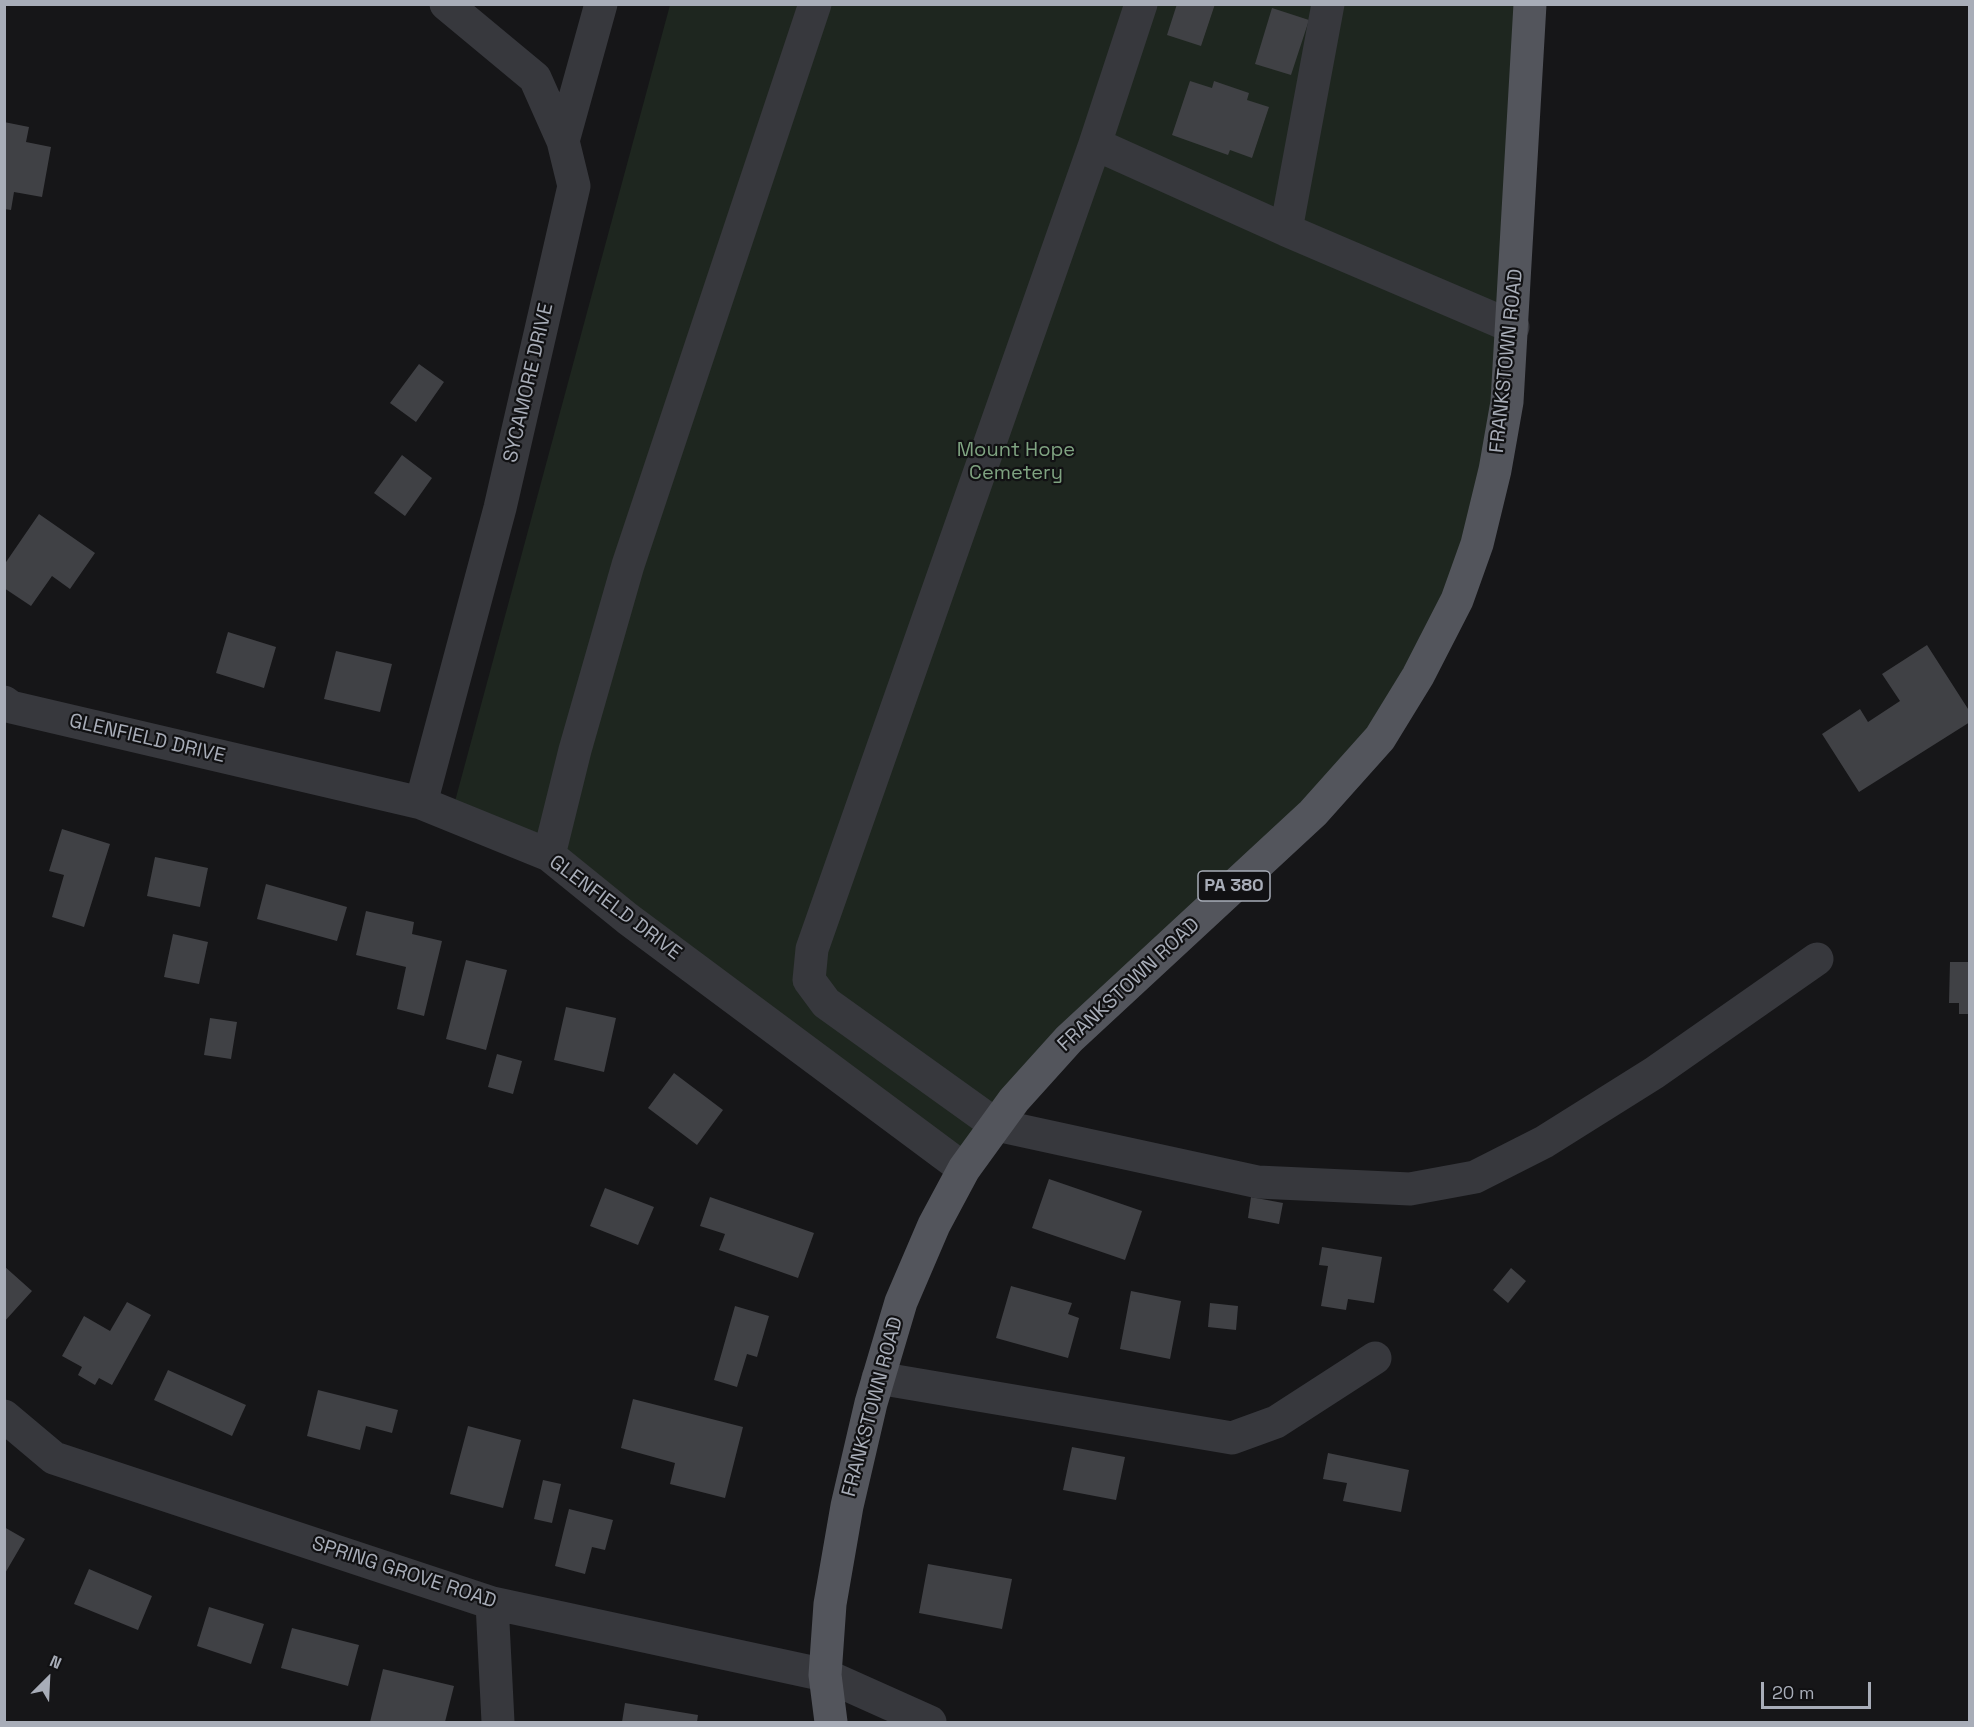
<!DOCTYPE html>
<html>
<head>
<meta charset="utf-8">
<style>
	body { margin:0 }
	#map { position:relative; width:1974px; height:1727px; overflow:hidden; background:#161618; font-family:"Space Grotesk",sans-serif }
	canvas { display:block }
	.frame { position:absolute; inset:0; border:6px solid #a8adb8; pointer-events:none }
	.north { position:absolute; left:18px; top:1649px; width:60px; height:60px; -webkit-text-stroke:4px #111113; paint-order:stroke; rotate:24deg; font-size:16px; font-weight:700; line-height:24px; text-align:center; color:#a8adb8 }
	.north::after { content:''; display:block; margin:auto; width:21px; height:27px; background:#a8adb8; clip-path:polygon(50% 0,100% 100%,50% 72%,0 100%) }
	.scale { position:absolute; left:1761px; top:1682px; width:110px; height:27px; box-sizing:border-box; border:3px solid #a8adb8; border-top:0; padding-left:8px; font-size:18px; line-height:21px; white-space:nowrap; color:#a8adb8; -webkit-text-stroke:4px #111113; paint-order:stroke }
</style>
</head>
<body>
<div id="map">
<canvas width="1974" height="1727"></canvas>
<div class="frame"></div>
<div class="north">N</div>
<div class="scale">20 m</div>
</div>
<script>
const g = document.querySelector('canvas').getContext('2d');
g.lineJoin = 'round';
function paint(path, color) { g.fillStyle = color; g.fill(path, 'evenodd'); }
const shape = rows => new Path2D(rows.map(r => 'M' + r).join(''));
function stroke(path, color, width, dash) { g.strokeStyle = color; g.lineWidth = width; g.lineCap = dash ? 'butt' : 'round'; g.setLineDash(dash || []); g.stroke(path); }
function write(font, color, halo, rows, align = 'center') {
  g.font = font + ' "Space Grotesk",sans-serif'; g.lineWidth = 4.5; g.setLineDash([]); g.textBaseline = 'middle'; g.strokeStyle = halo; g.fillStyle = color; for (const [text, x, y, turn = 0] of rows) {
    g.save(); g.translate(x, y); g.rotate((+turn || 0) * Math.PI / 180); g.textAlign = isNaN(turn) ? turn : align; if (halo) g.strokeText(text, 0, 0); g.fillText(text, 0, 0); g.restore();
  }
}
paint(shape([
	[670,5,1530,5,1507,402,1418,676,964,1169,628,919,451,816]
]), '#1e261f');
paint(shape([
	[1177,4,1215,4,1201,46,1167,35],
	[1272,8,1309,20,1291,75,1255,64],
	[1190,81,1212,88,1214,81,1249,93,1247,100,1269,107,1252,158,1230,150,1228,155,1172,135],
	[4,122,29,127,26,142,51,147,42,197,14,192,11,210,4,209],
	[419,364,444,382,416,422,390,403],
	[402,455,432,478,405,516,374,493],
	[39,514,95,553,70,589,52,576,31,606,4,588,4,565],
	[228,632,276,647,264,688,216,673],
	[1927,645,1970,712,1970,722,1859,792,1822,734,1860,709,1868,722,1900,701,1882,674],
	[336,651,392,664,380,712,324,699],
	[62,829,110,844,84,927,52,917,64,875,49,871],
	[155,857,208,868,200,907,147,896],
	[266,884,347,907,337,941,257,919],
	[366,911,414,922,412,934,442,941,424,1016,397,1009,406,967,356,955],
	[173,934,208,942,199,984,164,977],
	[466,960,507,970,486,1050,446,1039],
	[1950,962,1970,962,1970,1014,1959,1014,1959,1003,1949,1003],
	[566,1007,616,1018,604,1072,554,1060],
	[210,1018,237,1022,231,1059,204,1055],
	[497,1054,522,1061,513,1094,488,1087],
	[674,1073,723,1110,697,1145,648,1108],
	[1049,1179,1142,1211,1125,1260,1032,1228],
	[605,1188,654,1207,638,1245,590,1226],
	[710,1197,814,1233,798,1278,719,1250,725,1234,700,1226],
	[1251,1197,1283,1203,1279,1224,1248,1218],
	[1322,1247,1382,1257,1374,1303,1348,1299,1346,1310,1321,1306,1328,1266,1319,1265],
	[4,1266,32,1291,4,1322],
	[1511,1268,1526,1281,1508,1303,1493,1290],
	[1011,1286,1072,1303,1068,1314,1079,1318,1068,1358,996,1338],
	[1131,1291,1181,1301,1170,1359,1120,1349],
	[127,1302,151,1315,112,1385,99,1378,95,1385,78,1375,82,1367,62,1356,84,1316,110,1331],
	[1210,1303,1238,1306,1236,1330,1208,1327],
	[735,1306,769,1316,757,1357,747,1354,737,1387,714,1380],
	[168,1370,246,1405,232,1436,154,1400],
	[318,1390,398,1410,392,1433,366,1426,360,1450,307,1436],
	[633,1399,743,1427,725,1498,670,1484,675,1463,621,1448],
	[468,1426,521,1440,503,1508,450,1494],
	[1072,1447,1125,1457,1116,1500,1063,1490],
	[1328,1453,1409,1470,1401,1512,1343,1501,1347,1483,1323,1479],
	[543,1480,561,1484,552,1523,534,1519],
	[569,1509,613,1520,605,1550,592,1547,585,1574,555,1566],
	[4,1527,25,1539,4,1575],
	[928,1564,1012,1579,1002,1629,919,1613],
	[89,1569,152,1596,138,1630,74,1604],
	[209,1607,264,1624,251,1664,197,1646],
	[292,1628,359,1645,348,1686,281,1668],
	[383,1669,454,1686,445,1722,370,1722],
	[625,1703,698,1715,697,1722,622,1722]
]), '#404145');
stroke(shape([
	[1328,4,1286,230,1513,327],
	[563,141,601,4],
	[1095,144,1141,4],
	[1286,230,1095,144,812,949,809,980,826,1003,996,1125,1258,1182,1410,1189,1475,1177,1544,1142,1654,1073,1817,959],
	[4,702,11,707,421,803,549,855,628,919,964,1169],
	[421,803,500,508,574,186,563,141,535,78,446,4],
	[549,855,575,750,628,565,815,4],
	[878,1378,1232,1438,1276,1422,1375,1358],
	[4,1416,54,1458,492,1603,825,1675,930,1722],
	[492,1603,498,1722]
]), '#37383d', 33);
stroke(shape([
	[831,1722,825,1675,830,1604,847,1506,871,1403,901,1302,934,1225,964,1169,1014,1100,1069,1039,1313,813,1380,738,1418,676,1457,600,1477,544,1495,470,1507,402,1530,4]
]), '#53555c', 33);
for (const [x, y, w] of [
	[1234,886,72]
]) { const box = new Path2D(); box.roundRect(x - w / 2, y - 15, w, 30, 4.5); g.fillStyle = '#111113'; g.fill(box); stroke(box, '#a8adb8', 1.5); }
write('bold 18px', '#a8adb8', null, [
	["PA 380",1234,886]
]);
write('20px', '#a8adb8', '#111113', [
	["FRANKSTOWN ROAD",1507,361,-84],
	["SYCAMORE DRIVE",529,383,-77],
	["GLENFIELD DRIVE",147,739,13],
	["GLENFIELD DRIVE",615,908,37],
	["FRANKSTOWN ROAD",1129,985,-43],
	["FRANKSTOWN ROAD",873,1407,-75],
	["SPRING GROVE ROAD",404,1573,18]
]);
write('20px', '#7fa381', '#111113', [
	["Mount Hope",1016,451],
	["Cemetery",1016,474]
]);
</script>
</body>
</html>
